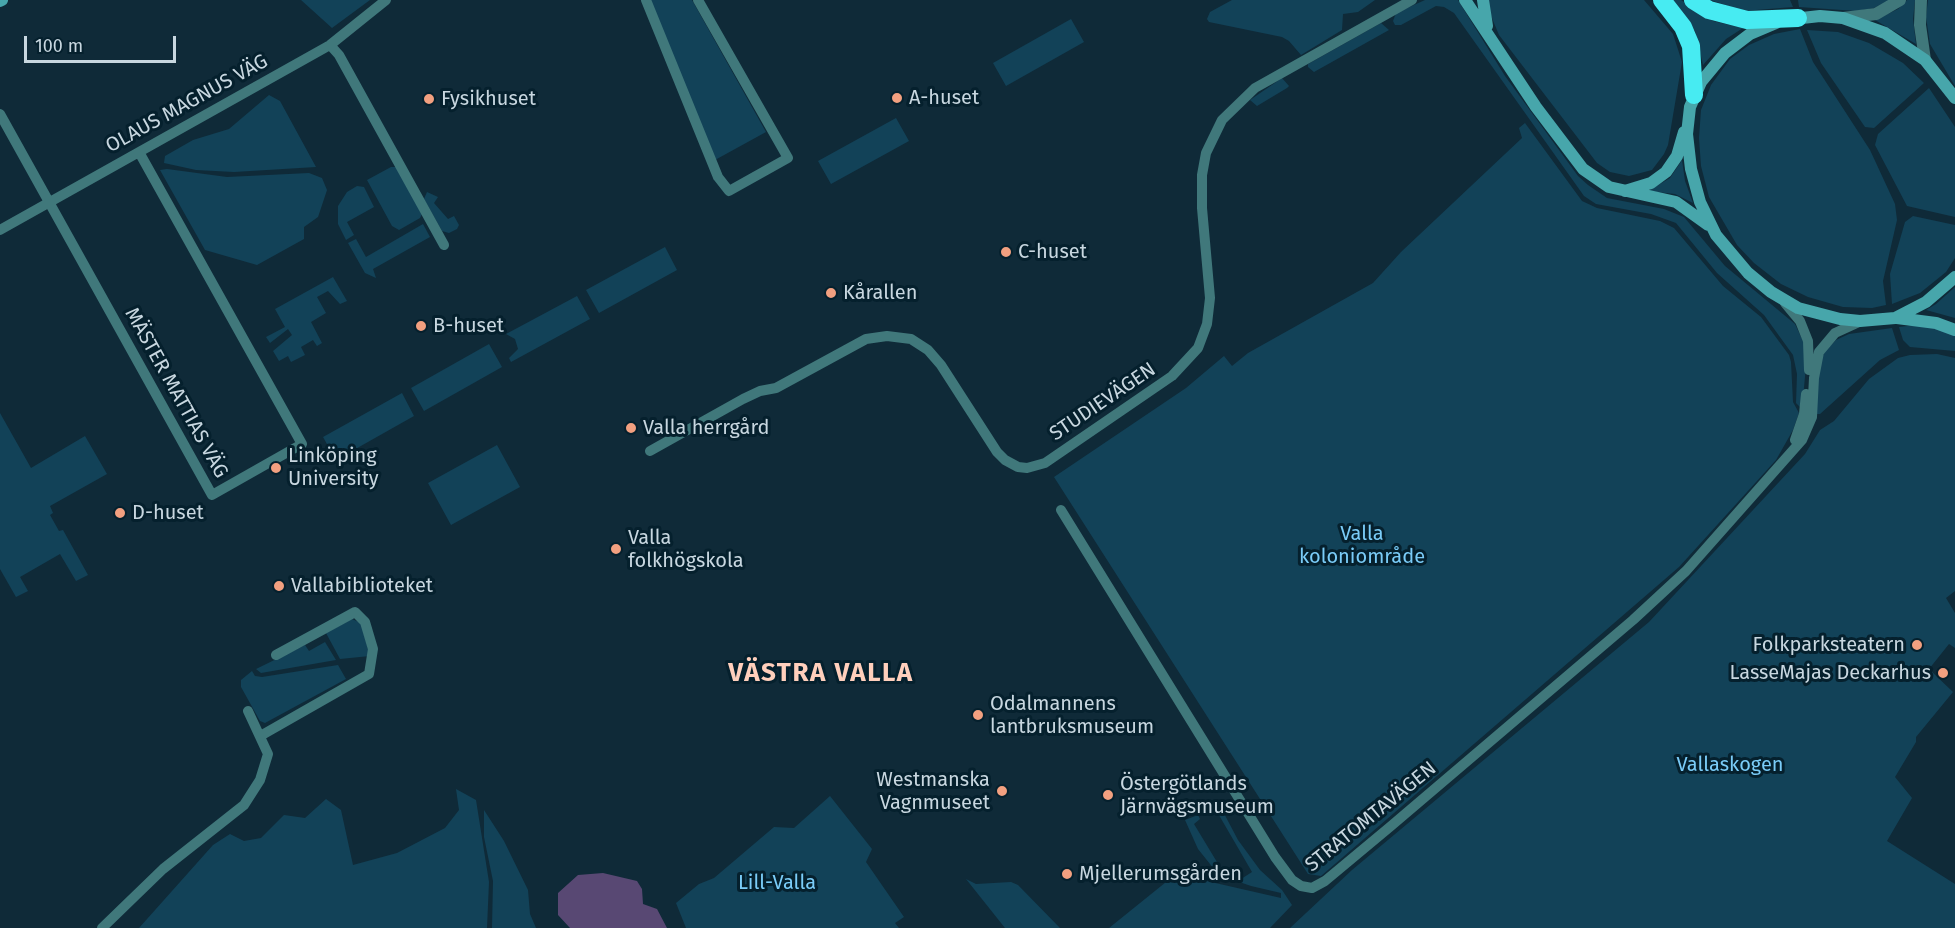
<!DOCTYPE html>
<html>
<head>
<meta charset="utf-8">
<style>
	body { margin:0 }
	#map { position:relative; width:1955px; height:928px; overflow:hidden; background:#0f2a38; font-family:"Fira Sans",sans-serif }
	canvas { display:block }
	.scale { position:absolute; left:24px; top:36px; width:152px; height:27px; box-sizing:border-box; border:3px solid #c8d7e0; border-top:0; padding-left:8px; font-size:18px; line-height:21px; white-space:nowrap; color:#c8d7e0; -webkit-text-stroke:4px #05202d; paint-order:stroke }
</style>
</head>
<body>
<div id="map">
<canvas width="1955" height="928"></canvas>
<div class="scale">100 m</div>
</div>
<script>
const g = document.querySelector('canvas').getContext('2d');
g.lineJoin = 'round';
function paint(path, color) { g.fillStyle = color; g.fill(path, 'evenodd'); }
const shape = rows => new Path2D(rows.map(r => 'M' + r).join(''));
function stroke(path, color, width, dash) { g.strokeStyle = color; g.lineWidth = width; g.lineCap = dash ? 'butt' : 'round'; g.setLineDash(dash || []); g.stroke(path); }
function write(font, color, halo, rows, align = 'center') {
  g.font = font + ' "Fira Sans",sans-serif'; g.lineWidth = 6; g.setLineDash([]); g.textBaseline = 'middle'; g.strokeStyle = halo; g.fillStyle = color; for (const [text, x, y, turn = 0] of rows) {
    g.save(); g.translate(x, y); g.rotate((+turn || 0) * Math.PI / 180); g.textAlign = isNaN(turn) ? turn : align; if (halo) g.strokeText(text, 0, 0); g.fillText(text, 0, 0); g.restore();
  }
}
paint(shape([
	[301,0,370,0,332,28],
	[650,0,692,0,766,132,715,160],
	[1232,0,1375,0,1358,12,1343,14,1342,30,1301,55,1289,41,1282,37,1209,22,1207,19,1210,12],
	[1425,0,1458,0,1505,76,1578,176,1588,185,1607,198,1664,209,1684,217,1725,266,1795,324,1804,343,1806,366,1802,409,1796,403,1797,374,1793,355,1764,315,1717,273,1676,223,1651,214,1596,204,1584,196,1454,13,1444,7,1436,6,1401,25,1395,25,1393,21,1396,13],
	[1488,0,1644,0,1673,34,1682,62,1668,145,1664,154,1652,170,1629,176,1610,172,1597,163,1499,35,1489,11],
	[1673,0,1681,0,1713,21,1743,28,1726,39,1703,65,1695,31],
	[1710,0,1790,0,1793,7,1744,11],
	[1798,0,1889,0,1874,8,1856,11,1799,7],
	[1907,0,1915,0,1913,19,1916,44,1875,20,1898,9],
	[1928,0,1955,0,1955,86,1930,44,1926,17],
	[1071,19,1084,42,1006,86,993,63],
	[1381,23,1389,30,1314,72,1308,67,1308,64],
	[1800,29,1813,62,1870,150,1895,204,1897,220,1883,281,1886,305,1872,308,1843,307,1808,297,1781,284,1754,263,1737,245,1709,197,1701,166,1699,138,1701,110,1711,85,1730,59,1749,45,1774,34],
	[1807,30,1838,32,1869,43,1903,63,1924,83,1874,128,1865,127,1821,63],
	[1282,78,1289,86,1287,88,1257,106,1250,100],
	[1929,88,1955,127,1955,217,1907,206,1875,145,1878,134],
	[269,95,280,101,316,167,234,172,196,170,164,163,165,156,193,140,229,129],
	[896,118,909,141,831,184,818,161],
	[1525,123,1582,201,1597,208,1660,221,1674,228,1723,286,1761,317,1789,355,1791,362,1793,402,1799,413,1793,430,1776,460,1679,567,1321,876,1308,874,1054,477,1186,388,1224,356,1232,366,1248,353,1373,283,1401,252,1522,138,1519,128],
	[1682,160,1685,181,1693,203,1675,194,1648,191,1670,178],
	[391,167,396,167,422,214,420,218,399,230,392,226,367,180],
	[167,169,227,177,309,173,322,178,327,190,318,217,304,227,304,239,257,265,205,250,160,170],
	[357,186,364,187,374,207,347,222,354,235,346,240,338,224,338,206,347,192],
	[427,192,438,197,434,203,448,219,454,216,459,225,457,229,449,233,442,231,424,199],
	[1913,216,1955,225,1955,258,1946,272,1920,293,1892,304,1890,274,1905,222],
	[423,224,430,237,373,269,376,278,365,273,348,243,356,239,366,257],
	[665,247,677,270,599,313,586,290],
	[333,277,347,301,340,304,328,291,317,297,326,313,311,322,322,343,317,346,313,340,301,347,305,355,291,362,288,356,279,361,273,351,292,335,288,329,270,343,266,337,285,327,275,309],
	[1955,287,1955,318,1926,310,1936,304],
	[577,296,590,319,511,362,509,358,518,349,515,339,506,334],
	[1915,325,1929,326,1955,335,1955,351,1910,347,1903,340,1899,327],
	[1892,328,1899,350,1880,360,1820,414,1815,414,1819,364,1825,351,1836,340,1849,334],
	[489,344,502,367,424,411,411,388],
	[1937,354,1955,358,1955,591,1946,598,1955,613,1955,648,1949,644,1929,669,1953,692,1916,737,1916,742,1895,777,1912,798,1887,841,1955,884,1955,928,1290,928,1352,870,1649,622,1805,454,1820,430,1834,421,1869,379,1898,358,1910,355],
	[402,393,414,416,336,460,323,437],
	[0,413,31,468,85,436,107,474,50,506,53,513,50,515,59,531,63,530,88,575,76,581,60,554,20,577,28,591,16,597,0,569],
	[497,445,520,487,451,525,428,483],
	[352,619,361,623,370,656,340,659,326,633],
	[325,642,336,660,261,673,256,669,305,645,309,651],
	[338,665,346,679,265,723,260,721,241,687,241,680,252,671,255,676,262,677],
	[456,789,476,800,489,882,487,928,139,928,213,845,230,834,244,841,261,838,284,815,305,818,326,799,341,810,353,865,397,853,445,828,459,810],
	[830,796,872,849,866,862,904,917,895,923,899,928,686,928,676,903,699,884,714,878,774,827,794,828],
	[1218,802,1238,840,1260,870,1282,890,1292,905,1270,928,1109,928,1176,874,1281,898,1281,893,1251,886,1225,877,1214,869,1198,849,1185,820,1198,815,1200,819,1194,824,1223,872,1232,873,1238,881,1252,872,1216,810,1209,814,1209,807],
	[484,810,504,841,528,890,530,914,536,928,492,928,493,881,484,837],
	[966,879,976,884,1011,882,1018,885,1060,928,1005,928]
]), '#124258');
paint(shape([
	[603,873,637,881,642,889,643,904,657,909,667,928,570,928,558,915,558,893,578,875]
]), '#584873');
stroke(shape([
	[646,0,718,177,729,191,788,158,698,0],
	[330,45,339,55,444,245],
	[0,114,212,495,302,444,139,152],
	[0,230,330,45,386,0],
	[1785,303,1800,321,1808,341,1809,370],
	[1795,440,1804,414,1806,394],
	[650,451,743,399,760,391,776,388,866,339,887,336,911,339,928,350,941,365,997,452,1005,460,1018,467,1027,468,1045,463,1172,376,1198,348,1207,324,1210,298,1202,208,1202,175,1206,153,1222,120,1255,88,1412,0],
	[1061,510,1275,857,1292,880,1301,886,1312,888,1325,881,1391,826,1633,620,1686,571,1802,440,1812,417,1814,378,1819,352,1835,333,1859,322],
	[262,735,369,674,373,649,365,622,355,612,276,655],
	[102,928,163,869,244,805,260,780,268,754,248,711]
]), '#40787b', 10);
stroke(shape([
	[1921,0,1920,25,1925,60],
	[1843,18,1876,14,1900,0]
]), '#40787b', 12);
stroke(shape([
	[1465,0,1536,107,1583,169,1609,187,1676,202,1708,225],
	[1483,0,1487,26],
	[0,1,2,0],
	[1793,19,1820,16,1843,18,1885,33,1925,60,1955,98],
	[1776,23,1750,34,1725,53,1701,82,1690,107,1687,134,1691,169,1700,202,1716,235,1748,273,1771,292,1798,308,1840,319,1860,321,1895,318,1926,302,1955,277],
	[1625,191,1651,183,1666,172,1677,156,1684,132],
	[1897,318,1936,323,1955,330]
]), '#47a6ab', 12);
stroke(shape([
	[1662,0,1683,27,1691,46,1694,95],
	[1693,0,1709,10,1747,20,1798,18]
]), '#47ebf2', 18);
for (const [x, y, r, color] of [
	[897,98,6,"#f2a080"],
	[429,99,6,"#f2a080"],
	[1006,252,6,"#f2a080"],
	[831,293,6,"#f2a080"],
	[421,326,6,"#f2a080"],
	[631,428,6,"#f2a080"],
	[276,468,6,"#f2a080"],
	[120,513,6,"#f2a080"],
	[616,549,6,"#f2a080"],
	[279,586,6,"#f2a080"],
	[1917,645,6,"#f2a080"],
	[1943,673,6,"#f2a080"],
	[978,715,6,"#f2a080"],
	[1002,791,6,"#f2a080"],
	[1108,795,6,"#f2a080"],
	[1067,874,6,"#f2a080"]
]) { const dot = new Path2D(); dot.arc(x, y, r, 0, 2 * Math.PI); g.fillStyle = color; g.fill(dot); stroke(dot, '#05202d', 2); }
write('20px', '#c8d7e0', '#05202d', [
	["A-huset",909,98],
	["Fysikhuset",441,99],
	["C-huset",1018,252],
	["Kårallen",843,293],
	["B-huset",433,326],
	["Valla herrgård",643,428],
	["Linköping",288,456],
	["University",288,479],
	["D-huset",132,513],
	["Valla",628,538],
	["folkhögskola",628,561],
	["Vallabiblioteket",291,586],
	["Folkparksteatern",1905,645,"right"],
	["LasseMajas Deckarhus",1931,673,"right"],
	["Odalmannens",990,704],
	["lantbruksmuseum",990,727],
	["Westmanska",990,780,"right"],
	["Vagnmuseet",990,803,"right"],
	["Östergötlands",1120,784],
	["Järnvägsmuseum",1120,807],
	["Mjellerumsgården",1079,874]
], 'left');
write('20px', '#c8d7e0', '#05202d', [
	["OLAUS MAGNUS VÄG",187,104,-29],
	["MÄSTER MATTIAS VÄG",176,393,61],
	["STUDIEVÄGEN",1103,402,-34],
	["STRATOMTAVÄGEN",1371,817,-39]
]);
write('20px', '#7accf8', '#05202d', [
	["Valla",1362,534],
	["koloniområde",1362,557],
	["Vallaskogen",1730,765],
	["Lill-Valla",777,883]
]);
g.letterSpacing = '1.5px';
write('bold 26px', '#ffcfbc', '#05202d', [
	["VÄSTRA VALLA",821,674]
]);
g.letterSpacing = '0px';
</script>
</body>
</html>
